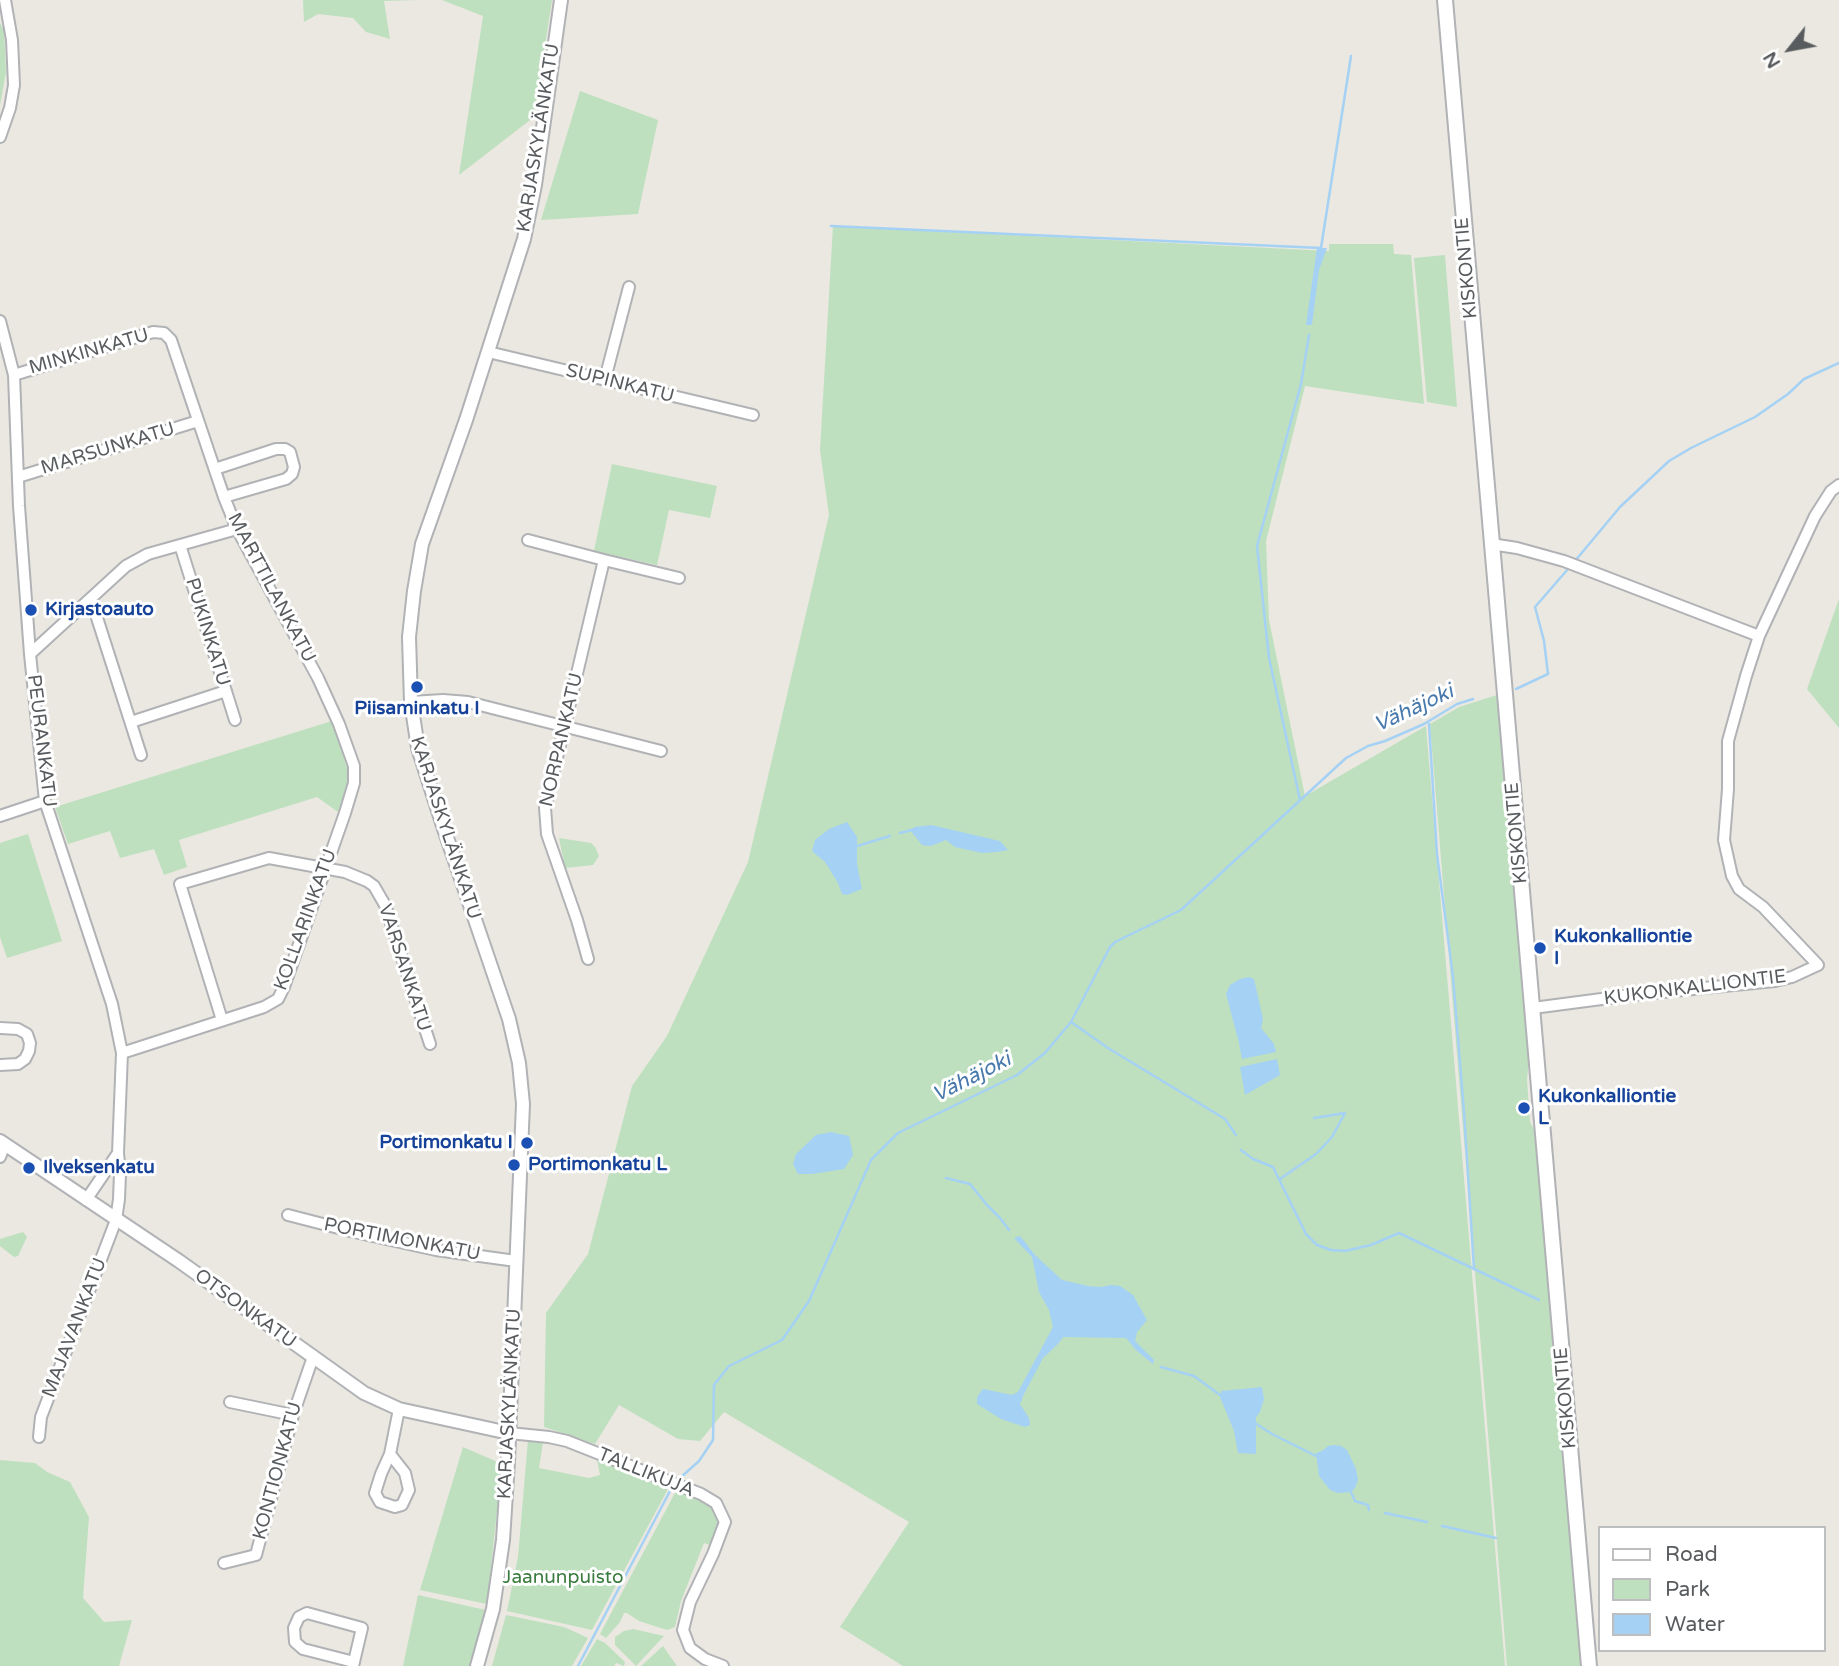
<!DOCTYPE html>
<html>
<head>
<meta charset="utf-8">
<style>
	body { margin:0 }
	#map { position:relative; width:1839px; height:1666px; overflow:hidden; background:#eae8e0; font-family:"Varela Round",sans-serif }
	canvas { display:block }
	.legend { position:absolute; left:1598px; top:1526px; width:228px; height:126px; box-sizing:border-box; background:#fff; border:2px solid #bdbebf; margin:0; padding:9px 12px; list-style:none; font-size:21px; color:#595c5f }
	.legend li { display:flex; align-items:center; gap:14px; height:35px }
	.legend b { width:35px; border:2px solid #bdbebf }
	.north { position:absolute; left:1755px; top:14px; width:70px; height:70px; -webkit-text-stroke:5px #fff; paint-order:stroke; rotate:239deg; font-size:19px; font-weight:700; line-height:28px; text-align:center; color:#595c5f }
	.north::after { content:''; display:block; margin:auto; width:24px; height:32px; background:#595c5f; clip-path:polygon(50% 0,100% 100%,50% 72%,0 100%) }
</style>
</head>
<body>
<div id="map">
<canvas width="1839" height="1666"></canvas>
<ul class="legend">
<li><b style="height:9px;background:#fff"></b>Road</li>
<li><b style="height:19px;background:#bee0bf"></b>Park</li>
<li><b style="height:19px;background:#a5d1f5"></b>Water</li>
</ul>
<div class="north">N</div>
</div>
<script>
const g = document.querySelector('canvas').getContext('2d');
g.lineJoin = 'round';
function paint(path, color) { g.fillStyle = color; g.fill(path, 'evenodd'); }
const shape = rows => new Path2D(rows.map(r => 'M' + r).join(''));
function stroke(path, color, width, dash) { g.strokeStyle = color; g.lineWidth = width; g.lineCap = dash ? 'butt' : 'round'; g.setLineDash(dash || []); g.stroke(path); }
function write(font, color, halo, rows, align = 'center') {
  g.font = font + ' "Varela Round",sans-serif'; g.lineWidth = 6; g.setLineDash([]); g.textBaseline = 'middle'; g.strokeStyle = halo; g.fillStyle = color; for (const [text, x, y, turn = 0] of rows) {
    g.save(); g.translate(x, y); g.rotate((+turn || 0) * Math.PI / 180); g.textAlign = isNaN(turn) ? turn : align; if (halo) g.strokeText(text, 0, 0); g.fillText(text, 0, 0); g.restore();
  }
}
paint(shape([
	[303,0,417,0,384,1,390,39,366,32,353,18,318,14,304,22],
	[442,0,552,0,534,117,459,175,483,16],
	[0,23,4,30,6,72,0,105],
	[580,91,658,120,638,214,541,220],
	[833,226,1329,251,1329,244,1393,244,1394,254,1411,255,1424,404,1305,386,1266,541,1269,620,1305,796,1426,726,1505,1666,903,1666,840,1627,909,1522,724,1412,700,1441,678,1439,619,1405,595,1444,544,1427,546,1313,588,1254,632,1086,667,1036,748,862,829,515,820,450],
	[1445,255,1457,407,1427,402,1414,258],
	[612,464,717,486,710,518,669,510,657,565,594,551],
	[1839,599,1839,728,1807,689],
	[1497,695,1529,1057,1527,1080,1530,1122,1536,1133,1581,1666,1507,1666,1430,724,1459,707],
	[332,721,348,771,347,787,338,812,317,797,179,840,187,867,164,875,154,849,120,858,110,831,68,844,55,807],
	[28,834,62,941,7,958,0,937,0,843],
	[559,838,591,843,595,847,599,856,593,865,565,868],
	[23,1232,27,1237,18,1256,14,1257,0,1246,0,1239],
	[528,1440,543,1442,539,1468,589,1478,600,1475,597,1459,668,1489,592,1630,507,1611,518,1557],
	[463,1447,502,1464,487,1604,420,1590],
	[0,1460,35,1463,47,1472,70,1482,89,1517,83,1598,104,1622,132,1620,119,1666,0,1666],
	[676,1491,708,1504,716,1514,718,1527,710,1545,704,1543,681,1601,675,1627,667,1630,639,1621,627,1613,624,1613,620,1622,606,1638,600,1634],
	[418,1595,486,1610,470,1666,403,1666],
	[506,1615,564,1627,588,1638,572,1666,492,1666],
	[633,1629,664,1636,636,1666,615,1645,615,1637,624,1631],
	[597,1639,605,1643,625,1662,624,1666,616,1663,614,1666,581,1666],
	[663,1646,677,1666,641,1666]
]), '#bee0bf');
paint(shape([
	[1317,248,1327,248,1319,270,1312,325,1306,325],
	[847,822,857,837,857,864,862,889,847,895,842,894,838,883,825,862,812,851,815,840,829,829],
	[931,825,1000,841,1008,850,997,852,982,853,955,847,946,840,931,846,922,845,910,830,915,827],
	[1249,977,1254,979,1263,1019,1261,1028,1274,1044,1276,1052,1242,1059,1239,1043,1226,994,1230,985,1240,979],
	[1277,1059,1280,1075,1245,1095,1240,1067],
	[831,1132,849,1136,853,1155,844,1169,812,1174,798,1174,793,1164,796,1154,816,1135],
	[1020,1236,1035,1255,1062,1280,1088,1286,1101,1287,1111,1285,1120,1286,1133,1295,1147,1320,1137,1332,1135,1341,1154,1360,1153,1364,1136,1350,1126,1338,1063,1337,1058,1344,1043,1358,1024,1394,1020,1404,1029,1418,1030,1425,1025,1427,1001,1419,977,1404,977,1397,983,1389,1012,1395,1018,1392,1053,1327,1049,1310,1039,1292,1032,1257,1014,1238],
	[1262,1387,1264,1399,1260,1412,1256,1417,1256,1454,1238,1453,1234,1431,1220,1397,1221,1391],
	[1334,1445,1341,1446,1347,1450,1356,1469,1358,1480,1355,1488,1351,1492,1338,1493,1330,1490,1319,1476,1316,1453,1322,1451,1328,1446]
]), '#a5d1f5');
stroke(shape([
	[831,226,1321,248,1351,56],
	[1575,561,1620,507,1669,461,1691,448,1755,417,1788,394,1804,379,1839,363],
	[1516,689,1548,674,1544,641,1535,607,1568,569],
	[1429,724,1437,854,1453,977,1464,1112,1474,1269],
	[1300,800,1269,658,1257,546,1301,384,1309,335],
	[900,833,912,830],
	[857,846,890,836],
	[1071,1022,1108,1048,1225,1119,1236,1135],
	[1241,1150,1253,1159,1273,1167,1306,1234,1317,1245,1331,1250,1345,1251,1371,1245,1399,1233,1539,1300],
	[946,1178,970,1184,987,1205,1000,1218,1009,1230],
	[1280,1179,1316,1154,1332,1137,1345,1113,1314,1118],
	[1161,1367,1194,1376,1220,1395],
	[1255,1423,1272,1434,1316,1456],
	[680,1478,699,1461,713,1440,714,1385,729,1366,782,1340,809,1301,871,1160,898,1133,1017,1075,1045,1053,1071,1022,1110,947,1115,942,1181,910,1346,758,1368,746,1385,741,1424,724,1457,704,1473,699],
	[1350,1490,1355,1501,1368,1505,1369,1510],
	[1385,1513,1427,1522],
	[1442,1526,1496,1538],
	[578,1666,670,1491]
]), '#a5d1f5', 2.5);
const minor = shape([
	[0,137,10,108,14,85,12,40,5,0],
	[0,321,14,375,19,506,30,654,45,801,112,1004,122,1053,118,1153,120,1173,119,1199,116,1220,41,1417,39,1437],
	[488,352,753,415],
	[14,375,153,332,164,333,171,340,224,497,237,529,318,678,339,724,354,766,354,783,345,813,284,987,278,999,264,1007,122,1053],
	[605,379,629,287],
	[215,469,276,449,285,449,290,452,294,467,292,474,286,479,224,497],
	[18,477,198,421],
	[528,540,604,560],
	[1491,544,1517,548,1564,561,1759,636],
	[180,545,235,720],
	[91,599,141,755],
	[30,654,126,566,148,554,237,529],
	[411,702,443,700,468,702,661,751],
	[131,722,226,691],
	[0,816,45,801],
	[588,959,577,920,547,834,545,808,604,560,679,578],
	[1533,1008,1632,995,1775,981,1792,977,1818,965,1763,907,1739,889,1732,876,1724,840,1728,789,1728,741,1746,676,1759,636,1815,516,1831,491,1839,485],
	[222,1020,180,884,269,858,345,872,367,881,374,886,385,905,430,1044],
	[0,1028,18,1029,27,1034,30,1043,29,1051,25,1059,18,1064,0,1065],
	[0,1157,5,1144],
	[86,1200,118,1153],
	[288,1215,350,1231,436,1250,516,1261],
	[230,1402,293,1415],
	[509,1433,549,1437,567,1441,701,1494,716,1503,725,1522,713,1554,690,1602,683,1630,690,1648,705,1659,723,1666],
	[390,1454,405,1473,409,1490,402,1505,395,1507,380,1502,375,1493,381,1474,390,1454,399,1409],
	[224,1563,256,1555,293,1415,313,1357],
	[353,1666,362,1628,307,1613,299,1617,294,1628,295,1642,303,1649,354,1662]
]);
const tertiary = shape([
	[0,1141,179,1261,364,1393,399,1409,509,1433],
	[477,1666,493,1609,503,1540,508,1462,523,1104,519,1063,509,1019,443,826,418,748,411,702,409,637,414,591,422,544,466,420,524,239,535,185,561,0]
]);
const secondary = shape([
	[1445,0,1589,1666]
]);
stroke(minor, '#b0b2b6', 14);
stroke(tertiary, '#b0b2b6', 16);
stroke(secondary, '#b0b2b6', 18);
stroke(minor, '#fff', 10);
stroke(tertiary, '#fff', 12);
stroke(secondary, '#fff', 14);
for (const [x, y, r, color] of [
	[31,610,7,"#1a4fb4"],
	[417,687,7,"#1a4fb4"],
	[1540,948,7,"#1a4fb4"],
	[1524,1108,7,"#1a4fb4"],
	[527,1143,7,"#1a4fb4"],
	[514,1165,7,"#1a4fb4"],
	[29,1168,7,"#1a4fb4"]
]) { const dot = new Path2D(); dot.arc(x, y, r, 0, 2 * Math.PI); g.fillStyle = color; g.fill(dot); stroke(dot, '#fff', 2.5); }
write('19px', '#595c5f', '#fff', [
	["KARJASKYLÄNKATU",539,138,-81],
	["KISKONTIE",1467,268,-95],
	["MINKINKATU",89,352,-16],
	["SUPINKATU",620,384,14],
	["MARSUNKATU",108,449,-17],
	["MARTTILANKATU",271,588,62],
	["PUKINKATU",207,632,73],
	["NORPANKATU",562,740,-77],
	["PEURANKATU",41,741,83],
	["KARJASKYLÄNKATU",445,828,72],
	["KISKONTIE",1517,833,-95],
	["KOLLARINKATU",306,920,-70],
	["VARSANKATU",404,968,72],
	["KUKONKALLIONTIE",1695,988,-7],
	["PORTIMONKATU",402,1240,11],
	["OTSONKATU",245,1309,36],
	["MAJAVANKATU",75,1328,-69],
	["KISKONTIE",1566,1398,-95],
	["KARJASKYLÄNKATU",510,1404,-87],
	["KONTIONKATU",278,1471,-75],
	["TALLIKUJA",646,1473,22]
]);
write('bold 19px', '#164399', '#fff', [
	["Kirjastoauto",45,610],
	["Piisaminkatu I",417,709,"center"],
	["Kukonkalliontie",1554,937],
	["I",1554,959],
	["Kukonkalliontie",1538,1097],
	["L",1538,1119],
	["Portimonkatu I",513,1143,"right"],
	["Portimonkatu L",528,1165],
	["Ilveksenkatu",43,1168]
], 'left');
write('19px', '#3b7c3f', '#fff', [
	["Jaanunpuisto",563,1578]
]);
write('italic 21px', '#4879ad', '#fff', [
	["Vähäjoki",1414,709,-25],
	["Vähäjoki",972,1078,-27]
]);
</script>
</body>
</html>
